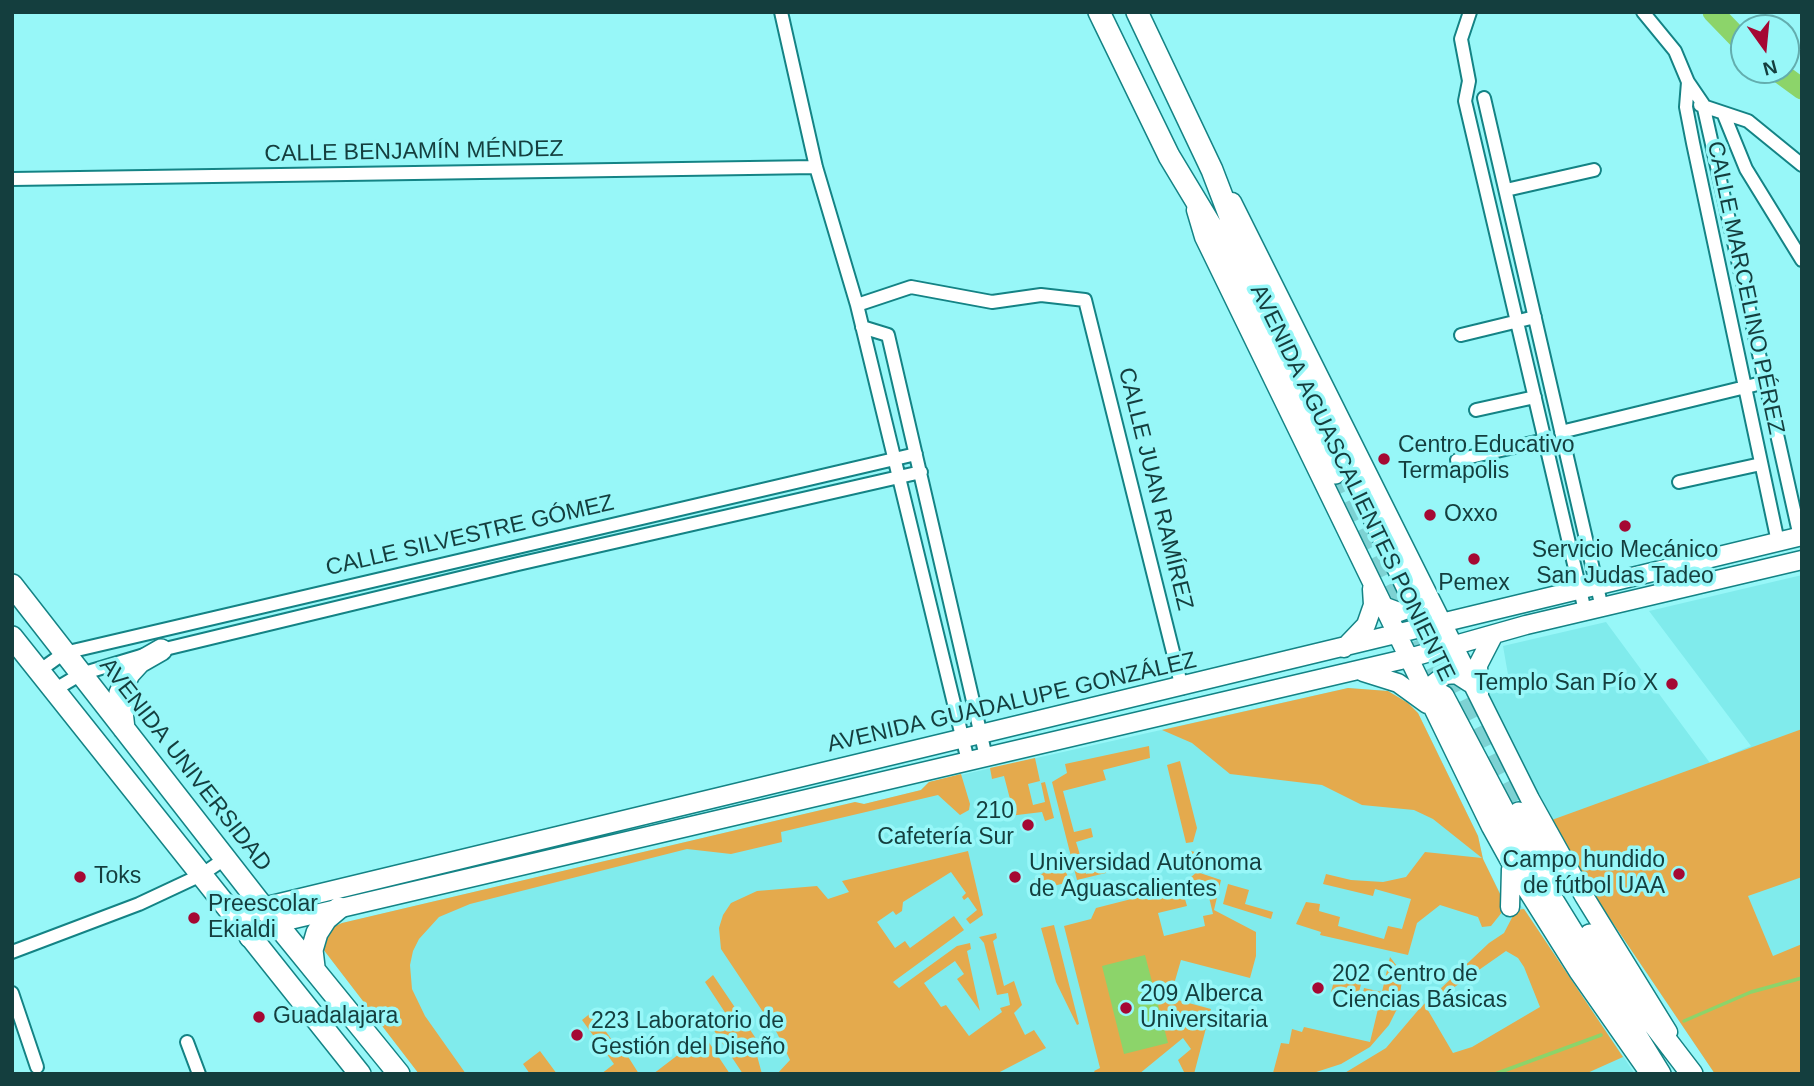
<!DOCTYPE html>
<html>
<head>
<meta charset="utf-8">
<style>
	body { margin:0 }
	#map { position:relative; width:1814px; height:1086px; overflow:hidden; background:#97f7f8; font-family:Arial,sans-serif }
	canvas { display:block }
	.frame { position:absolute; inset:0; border:14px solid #143e3e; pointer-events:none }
	.north { position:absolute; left:1730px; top:14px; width:70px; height:70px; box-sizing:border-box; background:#97f7f8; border:2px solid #63adae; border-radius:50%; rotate:165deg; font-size:19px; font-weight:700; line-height:28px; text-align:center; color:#143e3e }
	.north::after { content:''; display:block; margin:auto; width:24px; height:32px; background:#a50833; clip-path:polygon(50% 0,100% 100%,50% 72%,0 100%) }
</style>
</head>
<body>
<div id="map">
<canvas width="1814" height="1086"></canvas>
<div class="frame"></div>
<div class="north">N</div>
</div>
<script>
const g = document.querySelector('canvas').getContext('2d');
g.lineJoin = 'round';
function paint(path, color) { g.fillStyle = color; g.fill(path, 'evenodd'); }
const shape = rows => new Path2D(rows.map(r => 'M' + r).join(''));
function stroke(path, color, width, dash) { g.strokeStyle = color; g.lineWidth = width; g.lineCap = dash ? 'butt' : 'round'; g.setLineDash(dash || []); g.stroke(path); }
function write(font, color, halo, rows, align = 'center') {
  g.font = font + ' Arial,sans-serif'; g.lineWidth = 7; g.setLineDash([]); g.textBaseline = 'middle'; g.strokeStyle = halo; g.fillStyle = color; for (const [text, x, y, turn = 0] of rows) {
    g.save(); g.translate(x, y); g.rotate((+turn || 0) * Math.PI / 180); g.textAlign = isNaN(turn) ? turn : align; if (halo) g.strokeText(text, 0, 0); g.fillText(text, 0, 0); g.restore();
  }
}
paint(shape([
	[1802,575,1802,1074,1715,1074,1596,898,1574,874,1490,705,1488,691,1510,686,1503,646,1606,622,1710,763,1751,746,1649,611],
	[1348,688,1388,691,1408,703,1418,713,1478,836,1483,859,1501,895,1517,901,1524,909,1635,1074,419,1074,323,949,342,923,855,802,864,804,921,790,929,782,956,776]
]), '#80ebec');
paint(shape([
	[1348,688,1388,691,1408,703,1418,713,1478,836,1483,859,1501,896,1503,911,1491,926,1482,927,1478,917,1440,905,1417,923,1408,955,1320,935,1321,932,1296,924,1306,902,1320,904,1319,911,1340,917,1338,926,1384,939,1388,926,1402,929,1411,899,1375,889,1373,896,1323,884,1326,874,1351,880,1383,882,1406,877,1425,852,1482,858,1433,819,1414,810,1362,805,1322,785,1230,774,1192,743,1162,730],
	[1802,729,1802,877,1748,896,1773,956,1802,944,1802,1074,1715,1074,1596,898,1574,874,1549,821],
	[1149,746,1150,758,1103,770,1106,780,1063,791,1074,832,1091,828,1093,837,1076,842,1086,874,1101,870,1100,864,1112,860,1114,871,1077,880,1052,782,1067,773,1065,764],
	[1035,758,1040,781,1028,784,1033,805,1045,802,1041,783,1045,782,1054,818,1045,821,1042,812,1009,816,1000,802,1010,799,1004,776,992,779,990,768],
	[1180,761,1197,828,1193,842,1186,843,1167,765],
	[961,774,970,804,969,810,960,815,938,795,781,832,782,842,731,854,687,849,470,904,439,917,419,939,413,951,410,965,412,989,425,1016,466,1074,419,1074,323,949,322,941,331,928,342,923,855,802,864,804,921,790,929,782],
	[968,851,983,915,970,924,966,919,977,910,968,897,964,900,962,897,966,893,951,872,903,902,902,911,896,915,893,911,877,922,895,948,905,941,910,948,954,916,964,930,893,982,899,988,957,946,970,943,971,949,967,951,980,1011,957,979,964,974,955,961,924,983,941,1007,946,1005,969,1036,1002,1012,1000,1008,1010,1005,1008,993,997,995,984,943,979,937,996,933,997,938,993,941,1004,986,1014,981,1022,1005,1014,1013,1025,1035,1034,1030,1046,1048,996,1074,777,1074,790,1060,777,1033,721,949,719,928,723,915,731,903,757,891,817,886,828,899,849,892,842,881],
	[1191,851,1214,857,1210,872,1195,868],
	[1063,860,1069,882,1038,890,1034,879],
	[1197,872,1221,880,1214,910,1256,932,1256,956,1250,978,1181,960,1170,998,1211,1009,1194,1074,1185,1074,1178,1060,1191,1049,1183,1038,1139,1074,1096,1074,1094,1071,1100,1068,1064,926,1091,919,1096,908,1147,895,1148,900,1183,892,1187,906,1158,913,1164,936,1205,926,1203,916,1213,914,1208,893,1196,896,1191,877],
	[1228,884,1249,890,1245,904,1273,912,1271,919,1223,904],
	[1524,909,1623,1057,1585,1074,1343,1074,1386,1048,1420,1008,1489,943,1504,933,1516,910],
	[1506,951,1518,958,1524,967,1540,1007,1472,1047,1453,1053,1426,1007],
	[1054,925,1079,1024,1077,1025,1056,982,1041,928],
	[1390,957,1403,974,1398,1007,1389,1025,1370,1047,1341,1064,1310,1074,1270,1074,1273,1073,1281,1043,1289,1044,1292,1029,1302,1032,1304,1027,1370,1042,1378,1009,1360,1004,1364,988,1382,992],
	[1336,974,1362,981,1357,999,1331,992],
	[713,975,761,1046,756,1052,762,1074,743,1074,713,1029,728,1017,705,982],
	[592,1012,624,1057,627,1055,639,1074,601,1074,614,1064,582,1020],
	[704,1035,730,1074,653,1074],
	[540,1051,557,1074,530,1074,523,1064]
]), '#e4aa4d');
paint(shape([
	[1145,955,1168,1043,1124,1054,1102,966]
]), '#8cd46a');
stroke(shape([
	[1684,1021,1751,992,1802,978],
	[1495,1074,1601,1035]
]), '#8cd46a', 3.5);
stroke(shape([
	[1713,12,1744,44],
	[1776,70,1802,89]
]), '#8cd46a', 21);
stroke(shape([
	[1335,473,1443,696],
	[1408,589,1519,813]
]), '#7dd2d3', 21, [21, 10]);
const street = shape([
	[781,12,816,167,857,305,968,761],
	[1470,12,1461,39,1469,81,1465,101,1585,611],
	[1643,12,1675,51,1688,82,1703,104,1800,537],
	[1688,82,1686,107,1693,143,1778,542],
	[1484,98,1602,608],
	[1700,105,1748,121,1802,165],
	[1724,115,1746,169,1802,260],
	[12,179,816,167],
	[1506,190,1594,170],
	[857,305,911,287,992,302,1041,295,1085,300,1182,688],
	[862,327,888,335,986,757],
	[1461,335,1535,317],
	[1476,410,1535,397],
	[1561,432,1766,382],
	[1457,460,1545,440],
	[1679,482,1761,464],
	[39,671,64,653,916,454],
	[54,690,81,674,161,650,518,564,921,472],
	[12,952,139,904,201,875,226,858],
	[12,993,37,1067],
	[187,1042,199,1074]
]);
const secondary = shape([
	[1232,202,1530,799,1584,896,1668,1032],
	[1196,210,1204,237,1491,827,1517,874,1578,971,1650,1074],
	[1383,606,1399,612,1410,608,1419,600,1422,588],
	[1344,648,1366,625,1373,605,1372,589],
	[1363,672,1398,683,1427,704],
	[1479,694,1478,665,1494,634],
	[1429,701,1432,685,1445,675,1456,674,1470,683],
	[1510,907,1511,869],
	[237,923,263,907,1802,536],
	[249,938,277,923,1409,658,1526,625,1802,560]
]);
const primary = shape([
	[1099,12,1169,156,1216,234,1335,473],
	[1137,12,1212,170,1235,230,1408,589],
	[12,585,263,907,399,1074],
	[12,637,360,1074],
	[1443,696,1539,878,1660,1074],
	[124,729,120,693,129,674,140,662,161,650],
	[1519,813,1555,877],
	[1590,935,1630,993,1692,1074],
	[314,967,312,950,317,933,326,919,339,908]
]);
stroke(street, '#148385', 16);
stroke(secondary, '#148385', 21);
stroke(primary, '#148385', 24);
stroke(street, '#fff', 12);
stroke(secondary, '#fff', 18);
stroke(primary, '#fff', 21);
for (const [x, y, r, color] of [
	[1384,459,7,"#a50833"],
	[1430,515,7,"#a50833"],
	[1625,526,7,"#a50833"],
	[1474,559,7,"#a50833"],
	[1672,684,7,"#a50833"],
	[1028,825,7,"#a50833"],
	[1679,874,7,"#a50833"],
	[80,877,7,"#a50833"],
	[1015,877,7,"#a50833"],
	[194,918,7,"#a50833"],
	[1318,988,7,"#a50833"],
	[1126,1008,7,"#a50833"],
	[259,1017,7,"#a50833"],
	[577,1035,7,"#a50833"]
]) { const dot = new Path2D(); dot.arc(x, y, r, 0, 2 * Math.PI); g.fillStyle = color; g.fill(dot); stroke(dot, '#97f7f8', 2.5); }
write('23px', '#143e3e', '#97f7f8', [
	["CALLE BENJAMÍN MÉNDEZ",414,152,-1],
	["CALLE MARCELINO PÉREZ",1745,288,78],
	["AVENIDA AGUASCALIENTES PONIENTE",1352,483,64],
	["CALLE JUAN RAMÍREZ",1155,489,76],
	["CALLE SILVESTRE GÓMEZ",470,536,-13],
	["AVENIDA GUADALUPE GONZÁLEZ",1012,703,-13],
	["AVENIDA UNIVERSIDAD",185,765,52]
]);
write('23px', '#143e3e', '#97f7f8', [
	["Centro Educativo",1398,446],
	["Termapolis",1398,472],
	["Oxxo",1444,515],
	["Servicio Mecánico",1625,551,"center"],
	["San Judas Tadeo",1625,577,"center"],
	["Pemex",1474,584,"center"],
	["Templo San Pío X",1658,684,"right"],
	["210",1014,812,"right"],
	["Cafetería Sur",1014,838,"right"],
	["Campo hundido",1665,861,"right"],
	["de fútbol UAA",1665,887,"right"],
	["Universidad Autónoma",1029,864],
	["de Aguascalientes",1029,890],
	["Toks",94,877],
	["Preescolar",208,905],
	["Ekialdi",208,931],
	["202 Centro de",1332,975],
	["Ciencias Básicas",1332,1001],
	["209 Alberca",1140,995],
	["Universitaria",1140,1021],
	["Guadalajara",273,1017],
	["223 Laboratorio de",591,1022],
	["Gestión del Diseño",591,1048]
], 'left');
</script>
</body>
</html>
